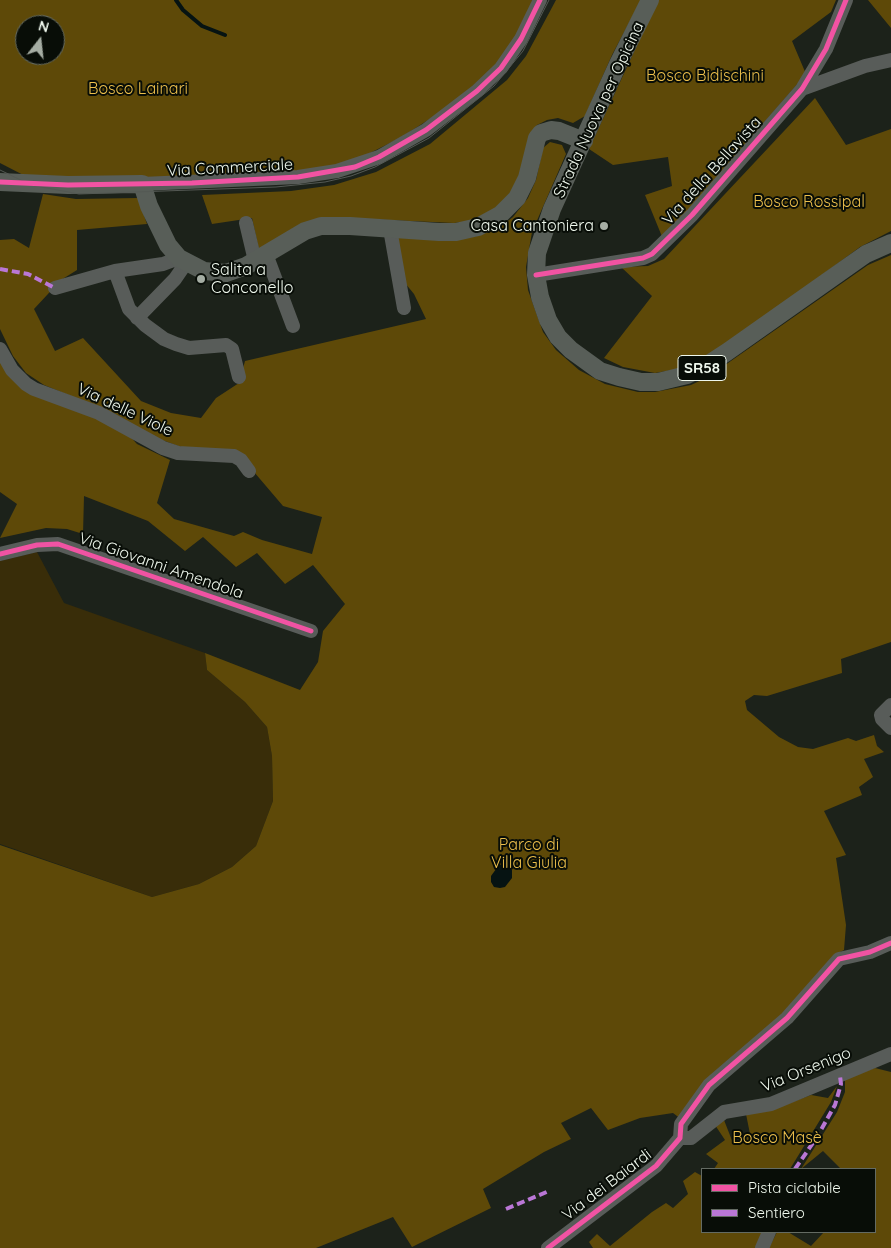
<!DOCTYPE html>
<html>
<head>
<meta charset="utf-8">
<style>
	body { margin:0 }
	#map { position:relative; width:891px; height:1248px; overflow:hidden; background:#1c221a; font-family:Quicksand,sans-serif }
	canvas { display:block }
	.legend { position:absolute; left:701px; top:1168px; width:175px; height:65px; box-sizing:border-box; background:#080d07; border:1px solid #646b63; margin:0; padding:6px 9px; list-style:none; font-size:15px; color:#eff8ed }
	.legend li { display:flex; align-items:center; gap:10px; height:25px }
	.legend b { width:25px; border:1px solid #646b63 }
	.north { position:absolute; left:15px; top:15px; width:50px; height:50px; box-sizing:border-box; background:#080d07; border:1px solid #646b63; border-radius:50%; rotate:16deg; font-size:14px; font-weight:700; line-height:20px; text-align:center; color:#eff8ed }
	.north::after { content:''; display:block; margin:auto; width:18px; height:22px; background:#a5ada3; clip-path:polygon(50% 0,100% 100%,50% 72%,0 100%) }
</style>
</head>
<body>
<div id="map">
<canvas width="891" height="1248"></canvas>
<ul class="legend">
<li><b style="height:6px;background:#f153a3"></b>Pista ciclabile</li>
<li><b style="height:6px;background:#ba77d6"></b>Sentiero</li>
</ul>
<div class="north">N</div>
</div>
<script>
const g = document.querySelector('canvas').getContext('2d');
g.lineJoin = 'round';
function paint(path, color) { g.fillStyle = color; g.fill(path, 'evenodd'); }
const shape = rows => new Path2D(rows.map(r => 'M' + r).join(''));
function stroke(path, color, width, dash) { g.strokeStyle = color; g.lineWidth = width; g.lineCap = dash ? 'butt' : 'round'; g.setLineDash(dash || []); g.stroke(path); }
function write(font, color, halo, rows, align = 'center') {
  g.font = font + ' Quicksand,sans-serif'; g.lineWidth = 4; g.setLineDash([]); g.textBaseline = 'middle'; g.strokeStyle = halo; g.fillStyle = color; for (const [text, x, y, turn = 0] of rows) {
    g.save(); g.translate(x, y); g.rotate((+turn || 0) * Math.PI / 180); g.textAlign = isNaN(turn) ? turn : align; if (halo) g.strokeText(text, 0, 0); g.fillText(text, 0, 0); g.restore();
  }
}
paint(shape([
	[37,552,64,603,205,653,207,670,245,702,267,727,272,756,273,801,256,846,232,867,199,884,152,897,0,844,0,561]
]), '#392d09');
paint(shape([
	[0,0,533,0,516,37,498,62,481,80,439,113,400,138,364,156,319,170,149,179,33,180,0,163],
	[25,25,55,25,55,55,25,55],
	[556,0,641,0,612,55,585,116,573,123,558,118,547,120,537,125,530,135,519,178,512,192,498,207,471,221,454,223,345,218,259,250,252,218,212,224,202,195,291,191,334,185,376,172,430,144,507,80,526,56],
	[658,0,836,0,831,12,792,41,806,74,663,239,645,195,672,186,668,157,613,165,589,149],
	[868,0,891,0,891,28],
	[815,98,846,145,891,129,891,231,860,247,724,347,684,368,655,373,623,367,604,358,652,296,621,267,648,266,664,259],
	[550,142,562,145,566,154,532,232,526,267,528,290,543,332,556,350,579,370,605,384,638,392,655,392,691,385,708,377,868,265,891,255,891,642,841,659,842,673,767,696,754,695,745,701,747,710,779,737,798,747,813,749,848,738,856,741,874,735,877,746,884,752,864,759,873,777,859,787,862,795,824,811,846,855,836,858,846,925,844,950,838,953,796,1003,681,1119,673,1113,640,1118,608,1130,591,1108,561,1123,571,1139,544,1152,483,1189,491,1208,412,1247,393,1217,316,1248,0,1248,0,845,152,897,199,884,232,867,256,846,273,801,272,756,267,727,245,702,207,670,205,653,300,690,318,662,323,631,345,604,313,565,285,584,257,553,236,567,203,537,185,551,148,521,84,496,83,534,67,529,46,528,0,538,17,504,0,492,0,355,13,376,125,431,137,444,170,460,157,503,174,519,234,536,243,532,262,540,312,554,322,517,283,506,237,452,181,447,154,437,115,414,44,385,26,373,13,356,0,329,0,240,14,239,29,248,43,194,76,199,138,198,147,224,77,230,77,270,61,280,34,309,55,351,83,338,141,401,171,413,201,418,216,398,239,383,245,361,426,319,414,294,405,283,397,237,451,241,477,236,504,224,513,217,528,198,536,180,543,148],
	[875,1068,891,1072,891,1248,769,1248,777,1232,788,1232,811,1246,824,1232,875,1232,875,1169,841,1169,823,1151,801,1169,837,1112,845,1092,845,1078],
	[837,1086,831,1102,790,1169,714,1169,718,1163,706,1154,725,1140,715,1125,724,1120,733,1143,750,1134,746,1114,768,1111,811,1095,828,1098],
	[695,1172,702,1176,702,1232,764,1232,756,1248,593,1248,589,1242,597,1234,610,1246,652,1212,666,1203,673,1208,688,1194,683,1181]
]), '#5e4908');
paint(shape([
	[504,864,512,870,512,878,505,887,500,888,494,887,491,882,491,876,499,865]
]), '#061312');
stroke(shape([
	[176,0,183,10,202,26,225,35]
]), '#061312', 4);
stroke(shape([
	[802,89,865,66,891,60],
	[142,184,298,177,337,171,379,157,426,130,477,91,501,68,521,39,540,0],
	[246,223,255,261],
	[390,229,404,308],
	[266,254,293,326],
	[115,271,129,309,145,325,164,339,176,344,189,348,226,345,232,349,239,377],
	[536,275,643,258,652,254,692,215,802,89,826,49,846,0],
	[55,288,115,271,163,264,179,258],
	[137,318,175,279,186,263],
	[0,349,12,370,26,384,34,389,99,413,163,448,178,453,234,456,241,460,249,471],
	[0,554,37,545,58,544,311,631],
	[891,705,881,715,882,719,891,728],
	[680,1138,691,1138,724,1112,771,1104,891,1054],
	[548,1248,656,1166,680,1138,681,1124,709,1085,787,1018,839,959,870,952,891,943],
	[762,1248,769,1232]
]), '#585c59', 14);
stroke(shape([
	[650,0,618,64,552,209,537,253,536,275,540,297,548,320,558,337,571,350,600,371,619,377,641,382,658,382,687,375,707,365,727,352,866,254,891,243],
	[0,182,68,185,142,184,149,206,168,245,179,258,204,271,226,273,246,266,305,231,321,226,350,226,439,232,456,232,478,227,500,215,517,198,527,178,537,138,541,133,551,130,559,131,584,141]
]), '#585e58', 18);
stroke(shape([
	[0,170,31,185,79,194,276,187,325,182,351,176,375,167,429,138,494,86,523,51,549,0]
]), '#545954', 1);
stroke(shape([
	[0,269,28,274,55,288],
	[795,1169,817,1137,835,1105,841,1084,840,1076],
	[506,1209,549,1191]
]), '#ba77d6', 4, [8, 4]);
stroke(shape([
	[0,182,68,185,192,183,298,177,355,167,379,157,426,130,477,91,501,68,521,39,540,0],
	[536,275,643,258,652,254,692,215,802,89,826,49,846,0],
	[0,554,37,545,58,544,311,631],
	[548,1248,656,1166,680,1138,681,1124,709,1085,787,1018,839,959,870,952,891,943]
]), '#f153a3', 5);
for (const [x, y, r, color] of [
	[604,226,5,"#a5ada3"],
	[201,279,5,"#a5ada3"]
]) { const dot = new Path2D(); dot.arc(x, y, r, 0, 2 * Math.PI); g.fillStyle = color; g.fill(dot); stroke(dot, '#080d07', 2); }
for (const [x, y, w] of [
	[702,368,48]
]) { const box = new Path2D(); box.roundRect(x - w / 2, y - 12.5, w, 25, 4); g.fillStyle = '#080d07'; g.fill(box); stroke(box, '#eff8ed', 1); }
write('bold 15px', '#eff8ed', null, [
	["SR58",702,368]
]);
write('16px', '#ecbf4c', '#080d07', [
	["Bosco Bidischini",705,76],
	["Bosco Lainari",138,89],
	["Bosco Rossipal",809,202],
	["Parco di",529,845],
	["Villa Giulia",529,863],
	["Bosco Masè",777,1138]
]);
write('16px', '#eff8ed', '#080d07', [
	["Strada Nuova per Opicina",599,110,-65],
	["Via Commerciale",230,168,-3],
	["Via della Bellavista",712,171,-48],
	["Via delle Viole",125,410,25],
	["Via Giovanni Amendola",161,566,19],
	["Via Orsenigo",806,1070,-22],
	["Via dei Baiardi",607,1185,-37]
]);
write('16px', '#eff8ed', '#080d07', [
	["Casa Cantoniera",594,226],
	["Salita a",211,270,"left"],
	["Conconello",211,288,"left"]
], 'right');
</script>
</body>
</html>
